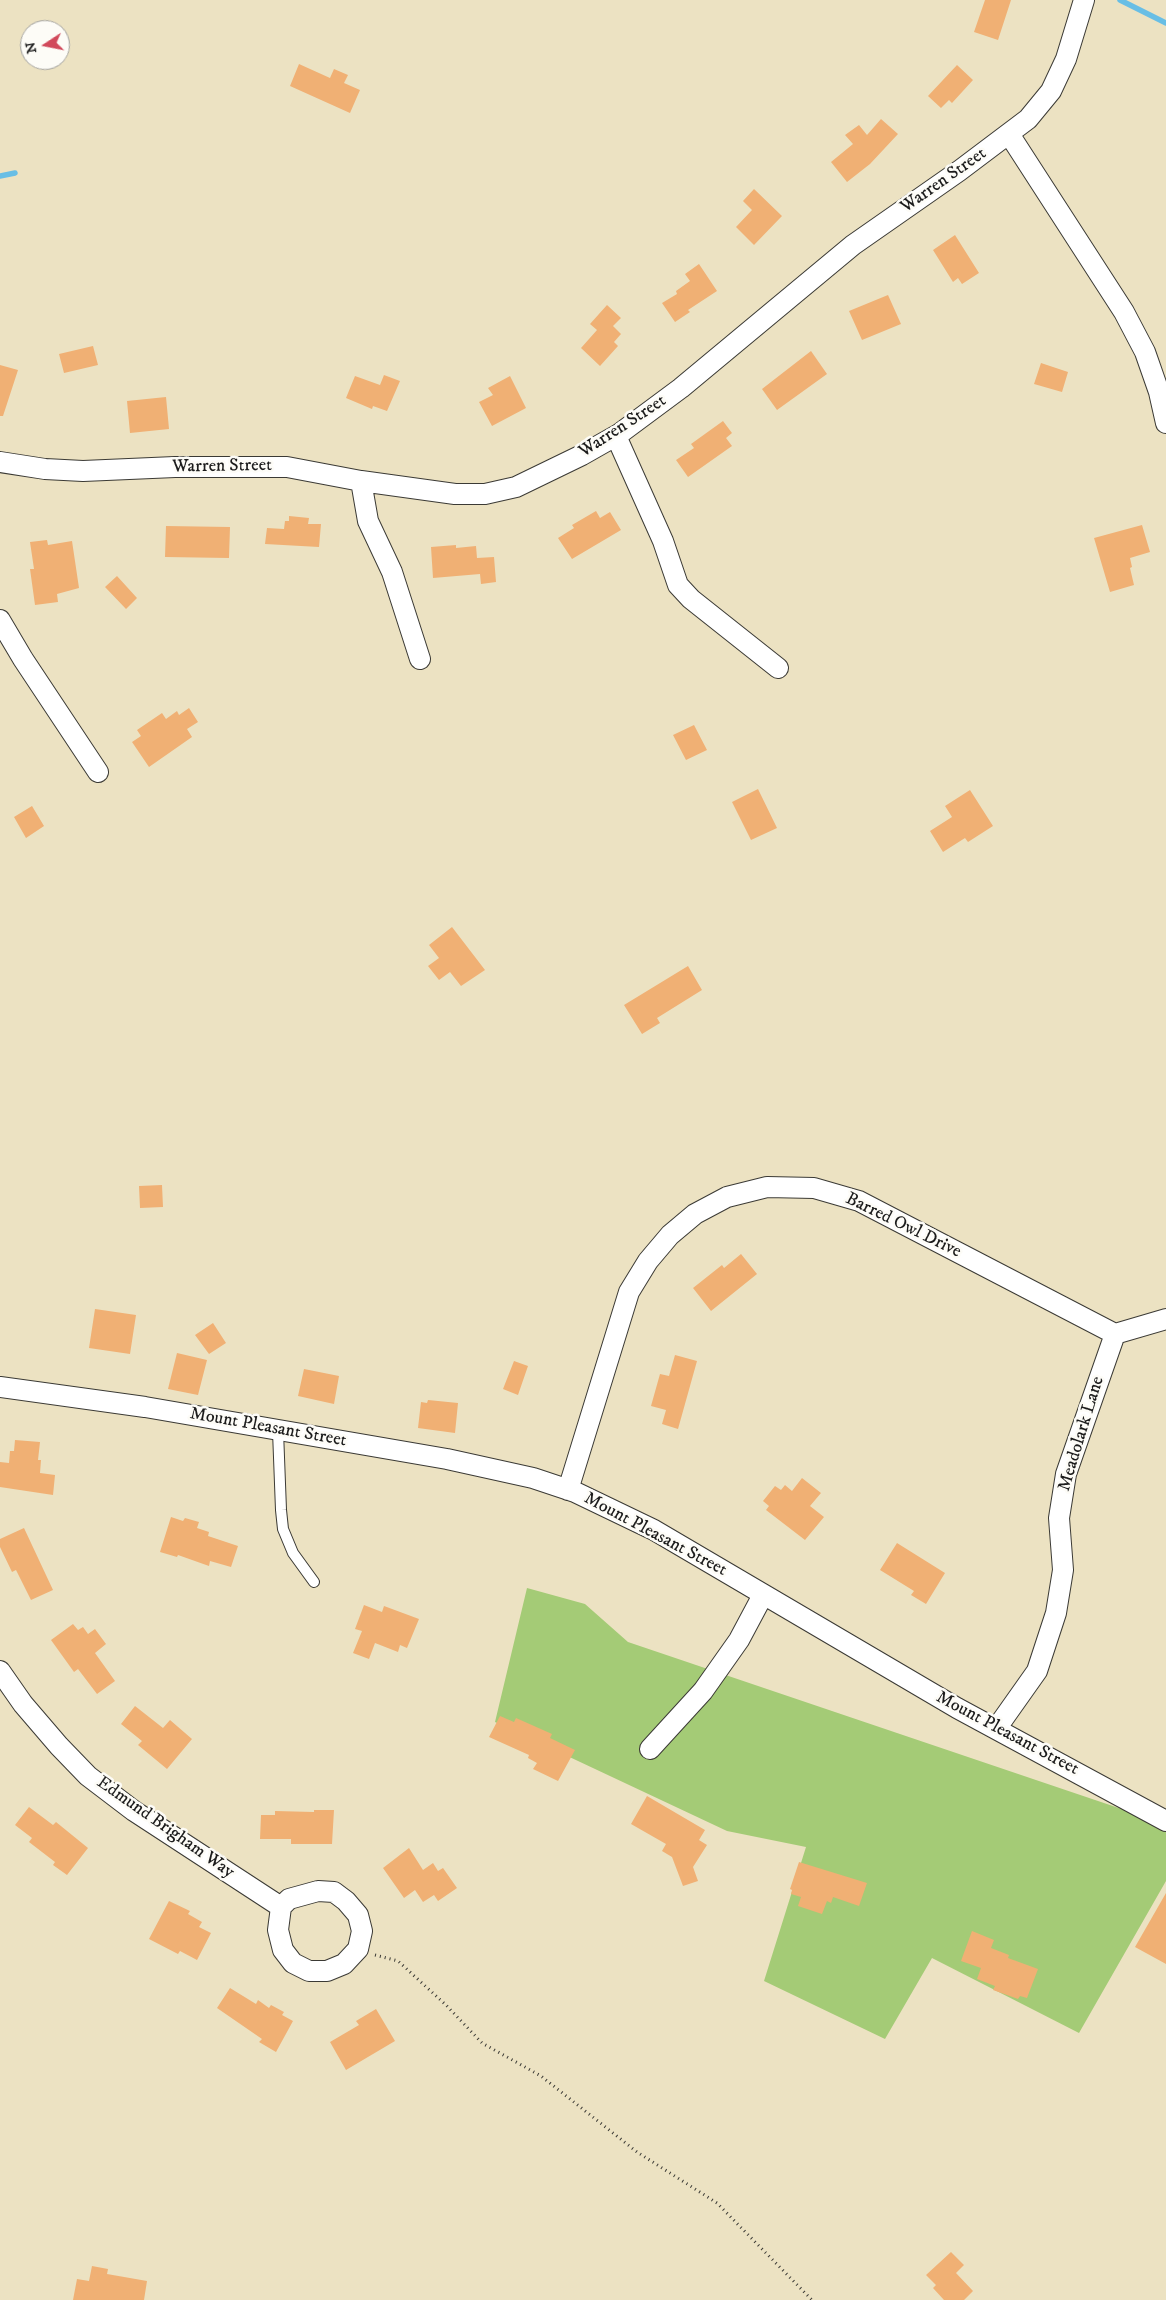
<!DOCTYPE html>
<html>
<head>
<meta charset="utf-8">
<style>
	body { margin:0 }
	#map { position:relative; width:1166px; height:2300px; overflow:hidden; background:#ece2c2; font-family:"IM FELL DW Pica",serif }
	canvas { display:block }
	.north { position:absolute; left:20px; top:20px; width:50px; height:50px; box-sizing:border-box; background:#fdfcf7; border:1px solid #a3a29f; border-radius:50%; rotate:259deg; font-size:14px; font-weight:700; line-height:20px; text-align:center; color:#1c1c1c }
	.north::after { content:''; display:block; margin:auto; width:18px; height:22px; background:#d1495b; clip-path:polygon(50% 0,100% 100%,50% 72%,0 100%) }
</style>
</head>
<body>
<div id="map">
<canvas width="1166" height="2300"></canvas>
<div class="north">N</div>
</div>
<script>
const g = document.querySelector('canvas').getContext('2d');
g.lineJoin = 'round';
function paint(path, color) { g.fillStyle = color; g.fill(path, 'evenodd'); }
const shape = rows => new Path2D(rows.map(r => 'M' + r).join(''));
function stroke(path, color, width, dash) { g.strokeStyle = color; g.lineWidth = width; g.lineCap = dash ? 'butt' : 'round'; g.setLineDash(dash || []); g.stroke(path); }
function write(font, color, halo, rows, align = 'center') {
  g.font = font + ' "IM FELL DW Pica",serif'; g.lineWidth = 5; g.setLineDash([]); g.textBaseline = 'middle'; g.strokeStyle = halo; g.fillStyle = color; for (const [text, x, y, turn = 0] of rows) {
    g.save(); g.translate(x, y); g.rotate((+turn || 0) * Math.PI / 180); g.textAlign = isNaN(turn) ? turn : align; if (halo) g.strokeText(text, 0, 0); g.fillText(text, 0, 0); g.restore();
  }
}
paint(shape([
	[527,1588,585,1604,628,1642,1166,1824,1166,1881,1079,2033,932,1958,885,2039,764,1981,806,1847,727,1831,495,1722]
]), '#a4cb76');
stroke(shape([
	[1120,0,1166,23],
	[0,176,15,173]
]), '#68bee5', 5.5);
paint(shape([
	[985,0,1011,0,998,40,974,32],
	[299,64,330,78,334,69,348,75,344,83,360,90,350,113,290,86],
	[957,65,973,80,952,103,949,100,941,108,928,96],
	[881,119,898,134,870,164,847,182,831,162,853,144,845,135,859,125,867,135],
	[754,189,782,216,754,245,736,227,752,210,743,201],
	[955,235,979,273,962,284,958,278,953,282,933,250],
	[699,264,717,291,688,310,690,312,675,322,662,303,677,294,676,291,690,281,685,274],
	[888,295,901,324,862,340,849,311],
	[607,305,621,318,613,326,621,334,614,342,618,346,600,366,581,348,597,330,590,324],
	[93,346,98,365,64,373,59,354],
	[811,351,827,374,777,410,762,389],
	[1041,363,1068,372,1062,392,1034,384],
	[0,365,18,370,3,416,0,416],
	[384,375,400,381,387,411,373,406,372,409,346,398,355,376,380,385],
	[510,376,526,408,492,426,479,402,493,395,488,388],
	[166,397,169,429,130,433,127,401],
	[723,421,732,433,726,438,732,446,688,477,676,460,694,448,691,444],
	[596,511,600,518,610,512,621,530,572,559,558,538,574,528,572,525],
	[289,516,309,518,308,524,321,524,319,547,265,544,267,528,284,529,285,521,289,521],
	[1142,525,1150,552,1130,558,1132,567,1130,568,1134,585,1110,592,1094,538],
	[166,526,230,527,229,558,165,557],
	[47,540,48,545,72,541,79,588,57,594,58,602,35,605,30,569,34,569,30,542],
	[456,545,456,548,476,546,477,558,494,557,496,582,481,584,480,574,433,578,431,547],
	[117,576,137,598,126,609,105,587],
	[189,708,198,722,187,729,192,737,149,767,132,742,141,736,137,730,162,713,166,719,177,711,179,715],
	[694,725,707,750,686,760,673,735],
	[758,789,777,828,751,840,732,802],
	[970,790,993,826,968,842,965,838,943,852,930,831,952,817,945,806],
	[32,806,44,826,26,838,14,817],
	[452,927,485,970,461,986,450,972,439,980,428,966,439,958,429,945],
	[688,966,702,990,657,1018,660,1023,642,1034,624,1005],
	[162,1185,163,1207,140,1208,139,1186],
	[741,1254,757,1274,711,1311,693,1288,722,1265,724,1268],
	[95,1309,136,1315,130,1354,89,1348],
	[213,1323,226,1343,209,1354,195,1335],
	[177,1353,207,1360,198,1395,168,1389],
	[675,1355,697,1361,678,1429,662,1424,666,1410,651,1406,660,1374,669,1376],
	[514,1361,528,1366,518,1395,503,1389],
	[304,1369,339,1376,334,1404,298,1396],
	[428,1400,458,1403,455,1433,418,1428,421,1402,427,1403],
	[15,1440,40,1442,38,1460,41,1460,40,1473,55,1475,53,1495,0,1487,0,1462,9,1463,10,1451,14,1451],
	[802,1478,821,1493,810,1506,824,1517,805,1540,766,1510,769,1506,763,1501,775,1486,781,1490,785,1485,792,1491],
	[171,1517,183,1521,185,1518,199,1522,197,1528,209,1532,208,1536,238,1546,231,1567,210,1561,209,1566,178,1555,177,1557,160,1552],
	[24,1528,53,1590,31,1600,16,1570,12,1572,0,1547,0,1539],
	[897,1543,945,1573,926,1604,911,1595,914,1591,880,1570],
	[364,1605,382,1612,384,1606,419,1619,407,1648,400,1645,398,1652,375,1643,369,1659,353,1653,362,1631,355,1629],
	[73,1624,78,1630,83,1627,88,1634,95,1629,106,1644,95,1653,115,1681,97,1694,78,1669,74,1672,51,1640],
	[135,1706,163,1728,170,1720,192,1739,167,1769,138,1745,142,1741,121,1724],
	[500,1716,514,1722,516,1718,552,1734,550,1738,575,1750,558,1781,533,1769,537,1763,528,1758,529,1755,489,1737],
	[647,1796,705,1830,699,1840,707,1845,693,1867,698,1881,683,1886,672,1857,662,1851,666,1844,631,1824],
	[29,1807,53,1825,56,1822,88,1848,67,1875,53,1865,55,1862,29,1842,32,1838,15,1825],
	[314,1810,334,1810,332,1844,291,1844,291,1839,260,1839,261,1815,275,1815,275,1811,314,1812],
	[409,1848,423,1870,433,1863,438,1871,443,1868,457,1888,438,1901,434,1895,423,1902,415,1890,404,1898,383,1868],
	[799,1862,867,1883,859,1906,833,1897,831,1903,827,1901,822,1914,798,1906,801,1897,791,1894,792,1890,790,1889],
	[1166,1893,1166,1964,1135,1947],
	[169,1901,190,1911,188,1914,202,1922,199,1927,211,1933,197,1960,180,1951,178,1954,149,1939],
	[972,1931,994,1940,991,1948,1009,1955,1008,1958,1038,1969,1027,1998,1020,1996,1018,1999,993,1990,995,1986,977,1979,981,1968,961,1961],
	[230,1988,256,2004,258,2000,269,2008,271,2005,284,2012,282,2015,293,2021,276,2052,259,2042,262,2039,217,2008],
	[376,2009,395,2041,346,2070,330,2042,359,2025,356,2021],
	[951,2252,964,2265,956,2273,973,2291,964,2300,944,2300,933,2288,936,2285,926,2275],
	[92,2266,108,2269,107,2274,147,2281,144,2300,73,2300,77,2279,89,2281]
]), '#f0b074');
const service = shape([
	[278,1431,281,1510,283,1529,293,1553,314,1582]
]);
const minor = shape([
	[1009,134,1124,312,1145,352,1159,392,1166,423],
	[616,436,663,541,678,585,691,599,778,668],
	[0,462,45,469,83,471,175,467,287,467,361,481,455,494,485,494,516,487,582,455,619,434,681,388,853,245,959,171,1028,119,1051,91,1066,59,1084,0],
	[361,481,368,521,392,572,420,659],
	[0,620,23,659,98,772],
	[0,1387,145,1407,447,1459,533,1478,575,1492,654,1530,957,1708,1166,1821],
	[568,1490,629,1292,648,1261,670,1235,695,1214,727,1197,767,1187,814,1188,859,1201,1115,1334,1166,1319],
	[0,1671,23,1704,59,1746,88,1776,134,1811,281,1907],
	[996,1729,1037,1671,1056,1613,1063,1570,1059,1518,1066,1474,1115,1334],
	[650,1749,703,1691,739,1640,763,1595],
	[318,1891,334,1892,346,1901,358,1915,362,1931,358,1949,344,1964,327,1971,309,1971,293,1963,283,1950,278,1930,281,1907,289,1899,318,1891]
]);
stroke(service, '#3b3a35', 12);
stroke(minor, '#3b3a35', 22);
stroke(shape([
	[375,1955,398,1961,446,2005,482,2043,541,2076,637,2152,717,2203,812,2300]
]), '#3b3a35', 3, [1, 4]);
stroke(service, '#fff', 10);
stroke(minor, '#fff', 20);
write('18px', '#1c1c1c', '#fdfcf7', [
	["Warren Street",944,181,-35],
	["Warren Street",623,427,-33],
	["Warren Street",222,467,-1],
	["Barred Owl Drive",903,1226,26],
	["Mount Pleasant Street",268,1428,10],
	["Meadolark Lane",1082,1434,-73],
	["Mount Pleasant Street",655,1535,28],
	["Mount Pleasant Street",1007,1734,28],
	["Edmund Brigham Way",165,1828,35]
]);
</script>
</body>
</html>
